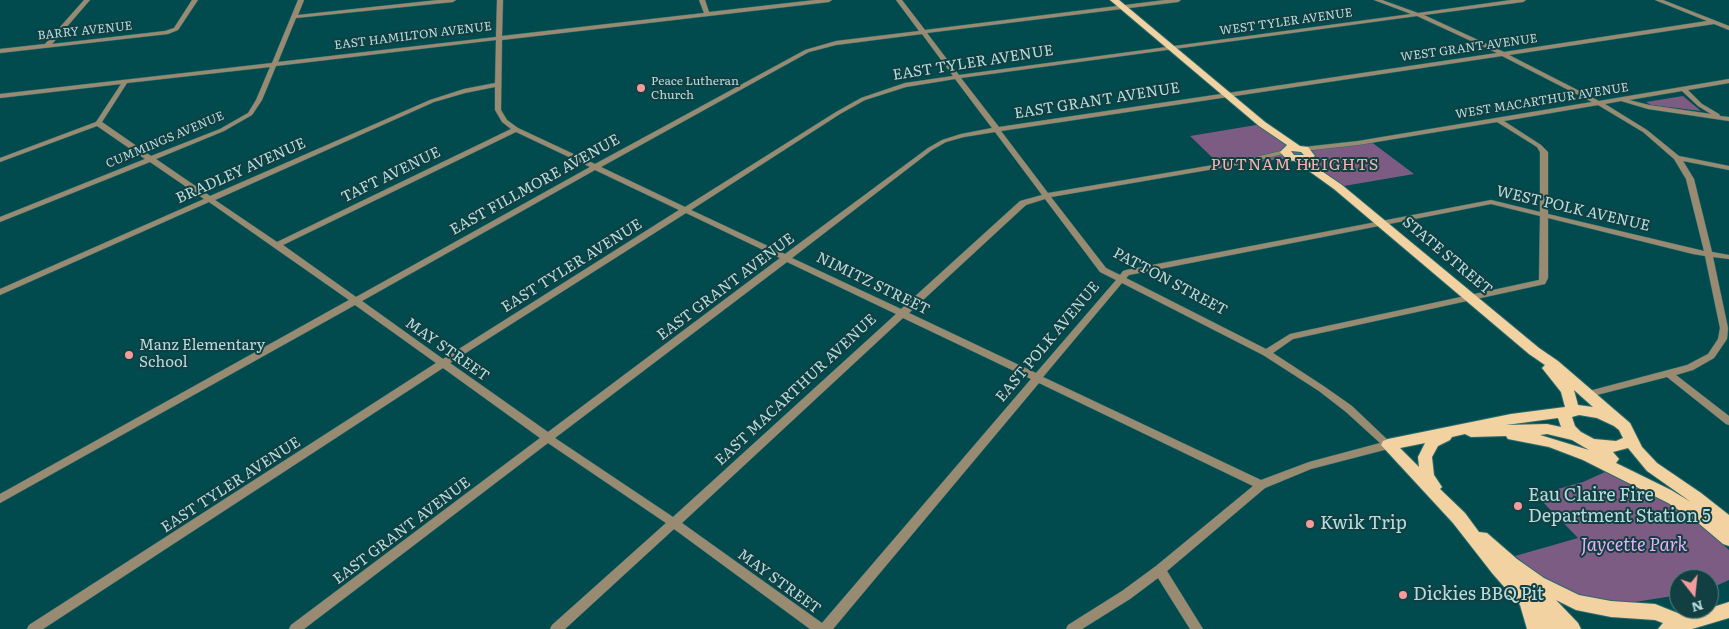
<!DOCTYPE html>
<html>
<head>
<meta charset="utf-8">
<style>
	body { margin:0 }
	#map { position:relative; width:1729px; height:629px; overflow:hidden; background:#014b4f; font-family:Literata,serif }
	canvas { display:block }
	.north { position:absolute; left:1669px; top:569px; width:50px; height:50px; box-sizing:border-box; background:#123f41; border:1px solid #547e80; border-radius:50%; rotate:164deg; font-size:14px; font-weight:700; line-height:20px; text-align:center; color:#b6dcde }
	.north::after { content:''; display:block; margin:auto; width:18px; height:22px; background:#f59b9b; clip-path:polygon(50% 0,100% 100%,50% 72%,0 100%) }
</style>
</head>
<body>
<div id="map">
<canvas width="1729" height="629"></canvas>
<div class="north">N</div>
</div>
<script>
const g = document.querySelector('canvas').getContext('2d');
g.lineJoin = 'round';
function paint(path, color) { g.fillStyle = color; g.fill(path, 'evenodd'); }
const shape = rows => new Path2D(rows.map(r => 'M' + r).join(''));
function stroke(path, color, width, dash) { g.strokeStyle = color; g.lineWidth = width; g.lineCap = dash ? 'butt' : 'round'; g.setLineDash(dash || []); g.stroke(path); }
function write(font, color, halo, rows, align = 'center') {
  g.font = font + ' Literata,serif'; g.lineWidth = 4; g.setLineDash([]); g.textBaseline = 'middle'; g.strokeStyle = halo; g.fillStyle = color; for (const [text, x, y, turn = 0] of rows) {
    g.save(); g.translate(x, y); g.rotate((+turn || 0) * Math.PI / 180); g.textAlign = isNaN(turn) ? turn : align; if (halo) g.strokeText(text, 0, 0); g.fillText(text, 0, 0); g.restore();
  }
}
paint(shape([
	[1683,96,1701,111,1651,105,1646,102],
	[1262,124,1300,148,1370,141,1414,174,1338,187,1291,158,1221,166,1190,136],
	[1605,472,1662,499,1692,518,1717,539,1729,550,1729,580,1709,589,1709,579,1679,579,1679,595,1635,602,1606,603,1570,593,1541,577,1515,556,1578,538,1536,495,1583,482]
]), '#7c5c83');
const minor = shape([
	[84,0,90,0,52,44,165,31,174,28,192,0,198,0,178,30,168,34,0,53,0,49,45,44,84,0],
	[298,0,304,0,298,15,438,0,456,0,453,2,296,18,278,62,496,37,497,0,503,0,502,36,704,13,699,0,705,0,709,12,815,0,832,0,829,2,502,40,501,110,507,120,518,128,595,164,805,50,836,41,919,31,896,0,902,0,925,30,1165,0,1181,0,1178,2,927,33,959,75,1411,14,1374,0,1382,0,1418,13,1511,0,1526,0,1523,2,1424,15,1504,52,1707,21,1655,0,1663,0,1729,26,1729,30,1714,24,1509,55,1599,101,1729,79,1729,83,1688,90,1702,104,1719,114,1720,116,1729,117,1729,121,1648,109,1621,101,1605,104,1647,130,1679,156,1729,166,1729,170,1683,161,1694,179,1712,252,1729,255,1729,259,1713,257,1728,328,1727,339,1714,358,1693,370,1676,375,1729,416,1729,425,1726,424,1667,377,1589,397,1586,396,1584,394,1586,392,1589,391,1687,365,1708,354,1718,339,1720,328,1705,256,1693,254,1548,218,1548,278,1545,284,1293,339,1273,353,1325,387,1352,406,1393,445,1392,448,1388,449,1311,469,1265,488,1167,571,1203,629,1190,629,1158,578,1130,599,1082,629,1066,629,1068,625,1122,591,1156,566,1253,486,1039,383,833,629,810,629,674,529,565,629,550,629,552,625,666,523,548,443,304,629,289,629,291,625,540,438,443,368,43,629,27,629,29,625,436,363,355,305,0,503,0,494,349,300,209,202,0,295,0,289,204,199,150,162,0,222,0,217,145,159,97,126,0,162,0,158,96,122,121,84,0,98,0,94,272,63,298,0],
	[1417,16,1497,53,999,127,961,78,1417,16],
	[922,34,953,76,905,83,861,98,836,112,685,207,601,167,809,52,836,45,922,34],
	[496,40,495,83,464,89,430,100,210,196,156,159,224,131,252,115,262,100,276,66,496,40],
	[1502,56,1592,102,1358,141,1304,147,1301,149,1304,151,1358,145,1497,122,1537,147,1540,152,1540,212,1491,200,1126,270,1123,271,1120,275,1106,268,1051,197,1243,164,1287,153,1287,151,1285,150,1243,160,1048,193,1001,131,1502,56],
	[270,67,256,100,248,113,220,129,151,156,102,122,127,83,270,67],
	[955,79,992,128,961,134,942,140,928,148,785,254,691,210,840,114,865,100,906,87,955,79],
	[495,87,495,110,502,122,511,129,277,242,215,200,434,102,465,93,495,87],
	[1682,91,1698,106,1711,114,1649,105,1629,100,1682,91],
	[1598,105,1643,132,1674,159,1686,179,1704,251,1548,214,1548,152,1541,145,1504,121,1598,105],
	[516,132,590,167,356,297,283,245,516,132],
	[995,132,1042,195,1020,201,901,309,792,258,932,150,946,142,964,137,995,132],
	[595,170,679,210,443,359,362,301,595,170],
	[1045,199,1100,272,1116,280,1036,373,909,313,1026,205,1045,199],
	[1491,204,1540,216,1539,280,1290,334,1266,349,1126,278,1129,275,1491,204],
	[686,213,780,258,548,432,450,363,686,213],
	[787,262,896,314,673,517,555,438,787,262],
	[1122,283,1263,355,1319,391,1346,412,1380,443,1309,462,1261,480,1043,377,1122,283],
	[903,318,1031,379,822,623,682,523,903,318]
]);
const major = shape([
	[1110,0,1119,0,1265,122,1300,146,1308,147,1315,156,1307,161,1342,185,1539,348,1558,361,1630,423,1642,447,1657,463,1701,493,1729,515,1729,546,1723,544,1697,522,1668,503,1583,460,1549,447,1508,439,1506,436,1471,437,1465,434,1452,437,1450,440,1438,446,1432,457,1434,475,1442,487,1440,489,1465,513,1479,532,1487,533,1517,559,1544,578,1579,595,1611,601,1655,604,1685,616,1729,602,1729,618,1692,629,1658,629,1663,623,1655,620,1611,617,1576,610,1556,600,1578,623,1581,629,1527,629,1520,605,1492,573,1453,523,1381,445,1383,441,1388,439,1511,414,1565,407,1561,392,1542,368,1545,365,1529,354,1334,189,1295,161,1287,160,1280,152,1287,145,1259,126,1110,0],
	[1291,151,1301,152,1304,155,1294,155,1291,151],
	[1574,390,1593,407,1578,405,1574,390],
	[1579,415,1597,418,1614,426,1619,430,1623,438,1616,441,1594,439,1581,432,1575,426,1572,417,1579,415],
	[1558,418,1561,427,1547,424,1506,425,1558,418],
	[1547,434,1572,440,1589,450,1540,435,1547,434],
	[1425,443,1418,457,1419,467,1400,448,1425,443],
	[1628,448,1647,471,1691,502,1671,490,1616,463,1619,459,1613,452,1628,448]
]);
stroke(minor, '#296b6e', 1);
stroke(major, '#296b6e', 2);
paint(minor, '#998b72');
paint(major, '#f1d2a0');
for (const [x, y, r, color] of [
	[641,88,5,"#f59b9b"],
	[129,355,5,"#f59b9b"],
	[1518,506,5,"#f59b9b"],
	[1310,524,5,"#f59b9b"],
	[1403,595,5,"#f59b9b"]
]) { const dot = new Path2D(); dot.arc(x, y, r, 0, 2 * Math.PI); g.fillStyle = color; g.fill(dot); stroke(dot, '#123f41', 2); }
write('12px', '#b6dcde', '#123f41', [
	["WEST TYLER AVENUE",1286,22,-8],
	["BARRY AVENUE",85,31,-6],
	["EAST HAMILTON AVENUE",413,36,-7],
	["WEST GRANT AVENUE",1469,48,-8],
	["WEST MACARTHUR AVENUE",1542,101,-9],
	["CUMMINGS AVENUE",165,140,-23]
]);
write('12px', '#b6dcde', '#123f41', [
	["Peace Lutheran",651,81],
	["Church",651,95]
], 'left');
write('15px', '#b6dcde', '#123f41', [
	["EAST TYLER AVENUE",973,63,-9],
	["EAST GRANT AVENUE",1097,101,-9],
	["BRADLEY AVENUE",241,171,-24],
	["TAFT AVENUE",391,175,-26],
	["EAST FILLMORE AVENUE",535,185,-29],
	["WEST POLK AVENUE",1573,209,13],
	["STATE STREET",1447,256,40],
	["EAST TYLER AVENUE",572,266,-32],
	["PATTON STREET",1170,282,28],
	["NIMITZ STREET",873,284,26],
	["EAST GRANT AVENUE",726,287,-37],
	["EAST POLK AVENUE",1048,342,-50],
	["MAY STREET",447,350,35],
	["EAST MACARTHUR AVENUE",796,390,-43],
	["EAST TYLER AVENUE",231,485,-33],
	["EAST GRANT AVENUE",402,531,-37],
	["MAY STREET",779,582,36]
]);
write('15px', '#b6dcde', '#123f41', [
	["Manz Elementary",139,346],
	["School",139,363]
], 'left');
g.letterSpacing = '1px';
write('16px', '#f6b2b1', '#123f41', [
	["PUTNAM HEIGHTS",1295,165]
]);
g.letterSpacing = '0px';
write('18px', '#b6dcde', '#123f41', [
	["Eau Claire Fire",1528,496],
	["Department Station 5",1528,517],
	["Kwik Trip",1320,524],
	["Dickies BBQ Pit",1413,595]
], 'left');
write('italic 18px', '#e9aff7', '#123f41', [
	["Jaycette Park",1634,546]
]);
</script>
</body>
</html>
